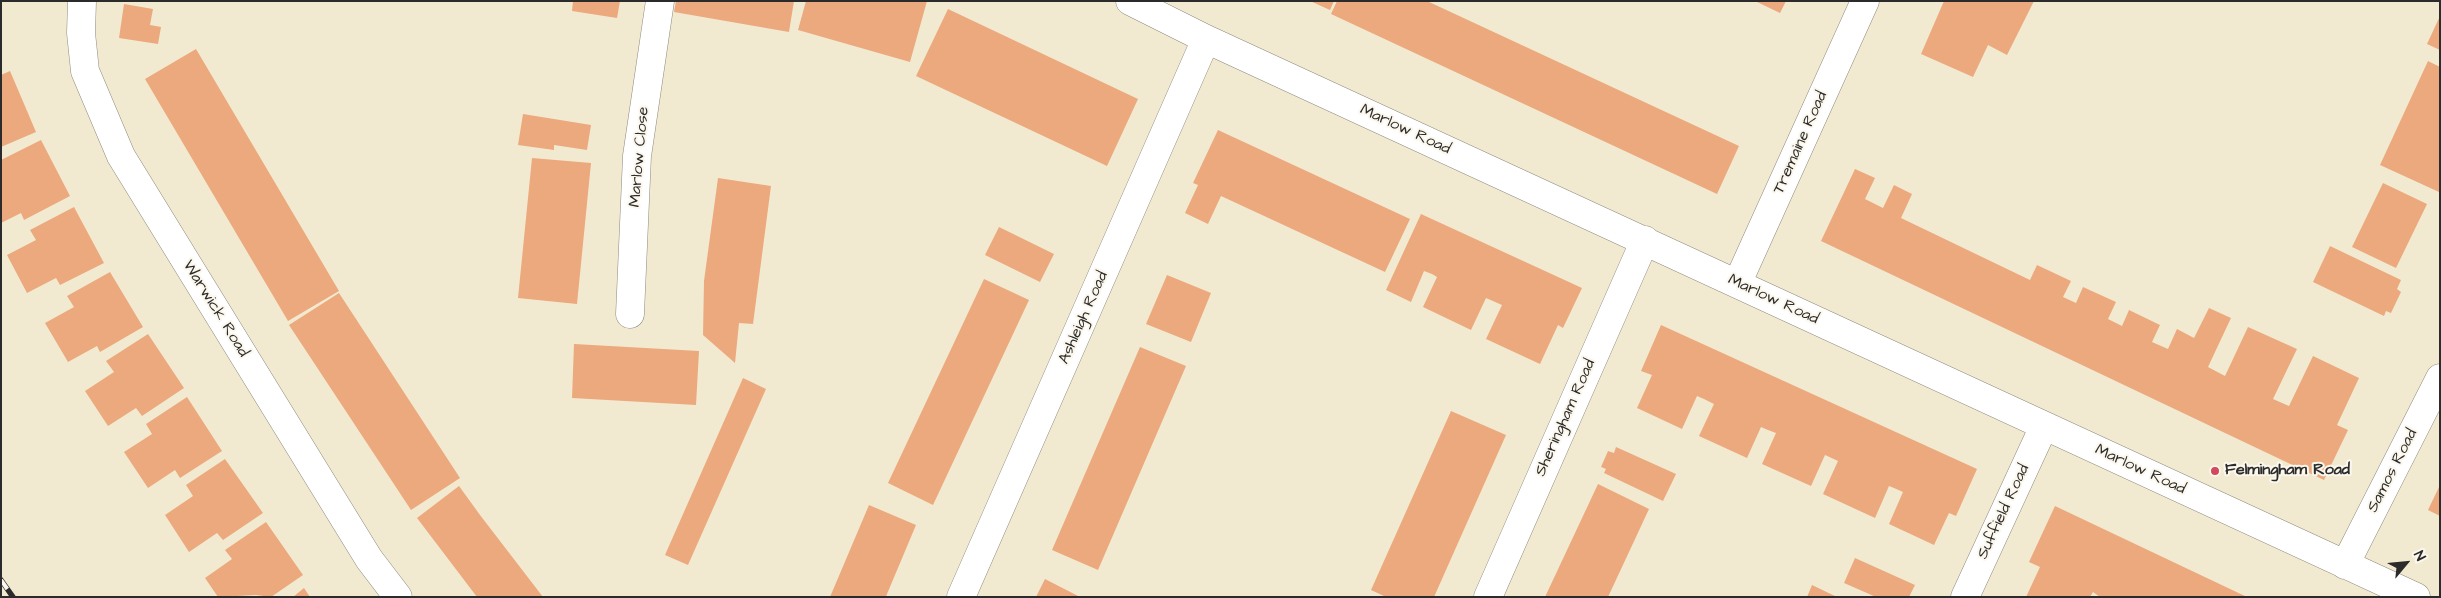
<!DOCTYPE html>
<html>
<head>
<meta charset="utf-8">
<style>
	body { margin:0 }
	#map { position:relative; width:2441px; height:598px; overflow:hidden; background:#f1ead1; font-family:"Architects Daughter",sans-serif }
	canvas { display:block }
	.frame { position:absolute; inset:0; border:2px solid #2b2b2b; pointer-events:none }
	.north { position:absolute; left:2381px; top:538px; width:50px; height:50px; -webkit-text-stroke:4px #fbf7ec; paint-order:stroke; rotate:62deg; font-size:14px; font-weight:700; line-height:20px; text-align:center; color:#2b2b2b }
	.north::after { content:''; display:block; margin:auto; width:18px; height:22px; background:#2b2b2b; clip-path:polygon(50% 0,100% 100%,50% 72%,0 100%) }
</style>
</head>
<body>
<div id="map">
<canvas width="2441" height="598"></canvas>
<div class="frame"></div>
<div class="north">N</div>
</div>
<script>
const g = document.querySelector('canvas').getContext('2d');
g.lineJoin = 'round';
function paint(path, color) { g.fillStyle = color; g.fill(path, 'evenodd'); }
const shape = rows => new Path2D(rows.map(r => 'M' + r).join(''));
function stroke(path, color, width, dash) { g.strokeStyle = color; g.lineWidth = width; g.lineCap = dash ? 'butt' : 'round'; g.setLineDash(dash || []); g.stroke(path); }
function write(font, color, halo, rows, align = 'center') {
  g.font = font + ' "Architects Daughter",sans-serif'; g.lineWidth = 4; g.setLineDash([]); g.textBaseline = 'middle'; g.strokeStyle = halo; g.fillStyle = color; for (const [text, x, y, turn = 0] of rows) {
    g.save(); g.translate(x, y); g.rotate((+turn || 0) * Math.PI / 180); g.textAlign = isNaN(turn) ? turn : align; if (halo) g.strokeText(text, 0, 0); g.fillText(text, 0, 0); g.restore();
  }
}
paint(shape([
	[573,1,620,1,617,18,572,11],
	[676,1,794,1,789,32,674,12],
	[806,1,927,1,910,62,798,30],
	[1310,1,1334,1,1330,10],
	[1337,1,1427,1,1739,146,1717,194,1331,14],
	[1755,1,1786,1,1780,13],
	[1944,1,2034,1,2007,55,1988,45,1973,77,1921,54],
	[124,4,153,9,150,25,161,27,158,44,119,38],
	[948,9,1138,99,1107,166,916,76],
	[2440,16,2440,50,2427,44],
	[196,49,339,291,288,321,145,79],
	[2428,61,2440,67,2439,192,2380,165],
	[10,71,36,132,1,147,1,75],
	[523,114,591,125,587,150,554,145,554,150,518,145],
	[1218,130,1410,219,1385,272,1221,196,1208,224,1185,213,1198,185,1193,183],
	[41,140,70,196,24,220,21,213,1,223,1,160],
	[532,158,591,163,577,304,518,298],
	[1855,169,1875,178,1865,199,1883,208,1894,185,1912,194,1901,218,2030,280,2037,265,2071,281,2063,297,2076,303,2083,287,2116,302,2108,319,2122,326,2129,310,2160,325,2152,342,2168,349,2177,329,2194,338,2209,308,2231,318,2208,367,2225,376,2248,327,2297,349,2273,399,2289,406,2313,356,2359,378,2337,425,2348,430,2324,480,1821,241],
	[718,178,771,186,753,324,739,323,735,363,703,335,704,281],
	[2383,183,2427,204,2396,268,2352,247],
	[74,207,104,263,60,285,56,278,27,293,7,255,36,240,30,230],
	[1421,214,1582,288,1563,328,1558,325,1540,364,1486,339,1502,305,1486,298,1471,330,1423,307,1437,277,1432,274,1424,271,1411,302,1386,290],
	[999,227,1054,254,1040,282,985,255],
	[2330,246,2401,280,2397,289,2401,292,2391,313,2386,311,2384,316,2313,282],
	[110,272,143,327,100,352,97,346,68,362,45,323,74,307,67,296],
	[1167,275,1211,293,1191,342,1146,324],
	[984,279,1029,300,933,505,888,483],
	[339,293,460,478,411,510,289,325],
	[1661,325,1977,469,1956,516,1949,513,1934,545,1889,524,1903,492,1894,488,1889,486,1875,518,1823,494,1838,461,1825,455,1811,486,1762,464,1776,433,1768,430,1761,427,1747,458,1699,436,1714,404,1704,399,1697,396,1682,429,1637,408,1652,375,1641,371],
	[148,334,184,388,142,416,136,408,108,426,85,391,114,372,106,361],
	[574,344,699,351,696,405,572,398],
	[1140,347,1186,366,1098,570,1052,550],
	[743,378,766,389,688,565,665,555],
	[187,397,222,451,180,478,175,470,148,488,124,452,152,434,146,424],
	[1451,411,1506,435,1434,597,1386,597,1371,590],
	[1616,447,1676,474,1663,501,1604,473,1606,469,1601,467,1608,451,1614,453],
	[225,459,263,513,223,540,217,533,189,552,165,515,193,496,186,485],
	[1598,484,1649,509,1636,537,1608,597,1545,597],
	[2440,485,2440,516,2428,510],
	[459,486,480,515,543,597,477,597,417,518],
	[869,505,916,525,887,594,886,597,830,597],
	[2055,506,2247,597,2100,597,2093,592,2090,597,2026,597,2040,567,2029,562],
	[266,522,303,575,271,597,256,595,218,597,205,578,232,559,225,550],
	[1855,558,1915,585,1909,597,1876,597,1844,583],
	[1045,579,1080,597,1036,597],
	[1812,585,1837,597,1807,597],
	[304,588,310,597,293,597]
]), '#eca97d');
const street = shape([
	[82,1,81,33,85,71,121,156,369,559,398,597],
	[1130,1,1206,39,2416,597],
	[1737,284,1865,1],
	[630,314,637,156,660,1],
	[2345,565,2440,378],
	[961,597,1206,39],
	[1488,597,1645,240],
	[1965,597,2044,426]
]);
stroke(street, '#8e8a7e', 29);
stroke(street, '#fff', 28);
const rail = shape([
	[1,580,13,597]
]);
stroke(rail, '#2b2b2b', 5.5);
stroke(rail, '#fbf7ec', 4, [11]);
for (const [x, y, r, color] of [
	[2215,471,5,"#d1495b"]
]) { const dot = new Path2D(); dot.arc(x, y, r, 0, 2 * Math.PI); g.fillStyle = color; g.fill(dot); stroke(dot, '#fbf7ec', 2); }
write('16px', '#2b2b2b', '#fbf7ec', [
	["Marlow Road",1405,130,25],
	["Tremaine Road",1801,143,-66],
	["Marlow Close",640,157,-85],
	["Marlow Road",1773,300,25],
	["Warwick Road",215,309,58],
	["Ashleigh Road",1084,318,-66],
	["Sheringham Road",1566,418,-66],
	["Marlow Road",2140,470,25],
	["Samos Road",2393,471,-63],
	["Suffield Road",2004,512,-65]
]);
write('bold 16px', '#2b2b2b', '#fbf7ec', [
	["Felmingham Road",2225,471]
], 'left');
</script>
</body>
</html>
